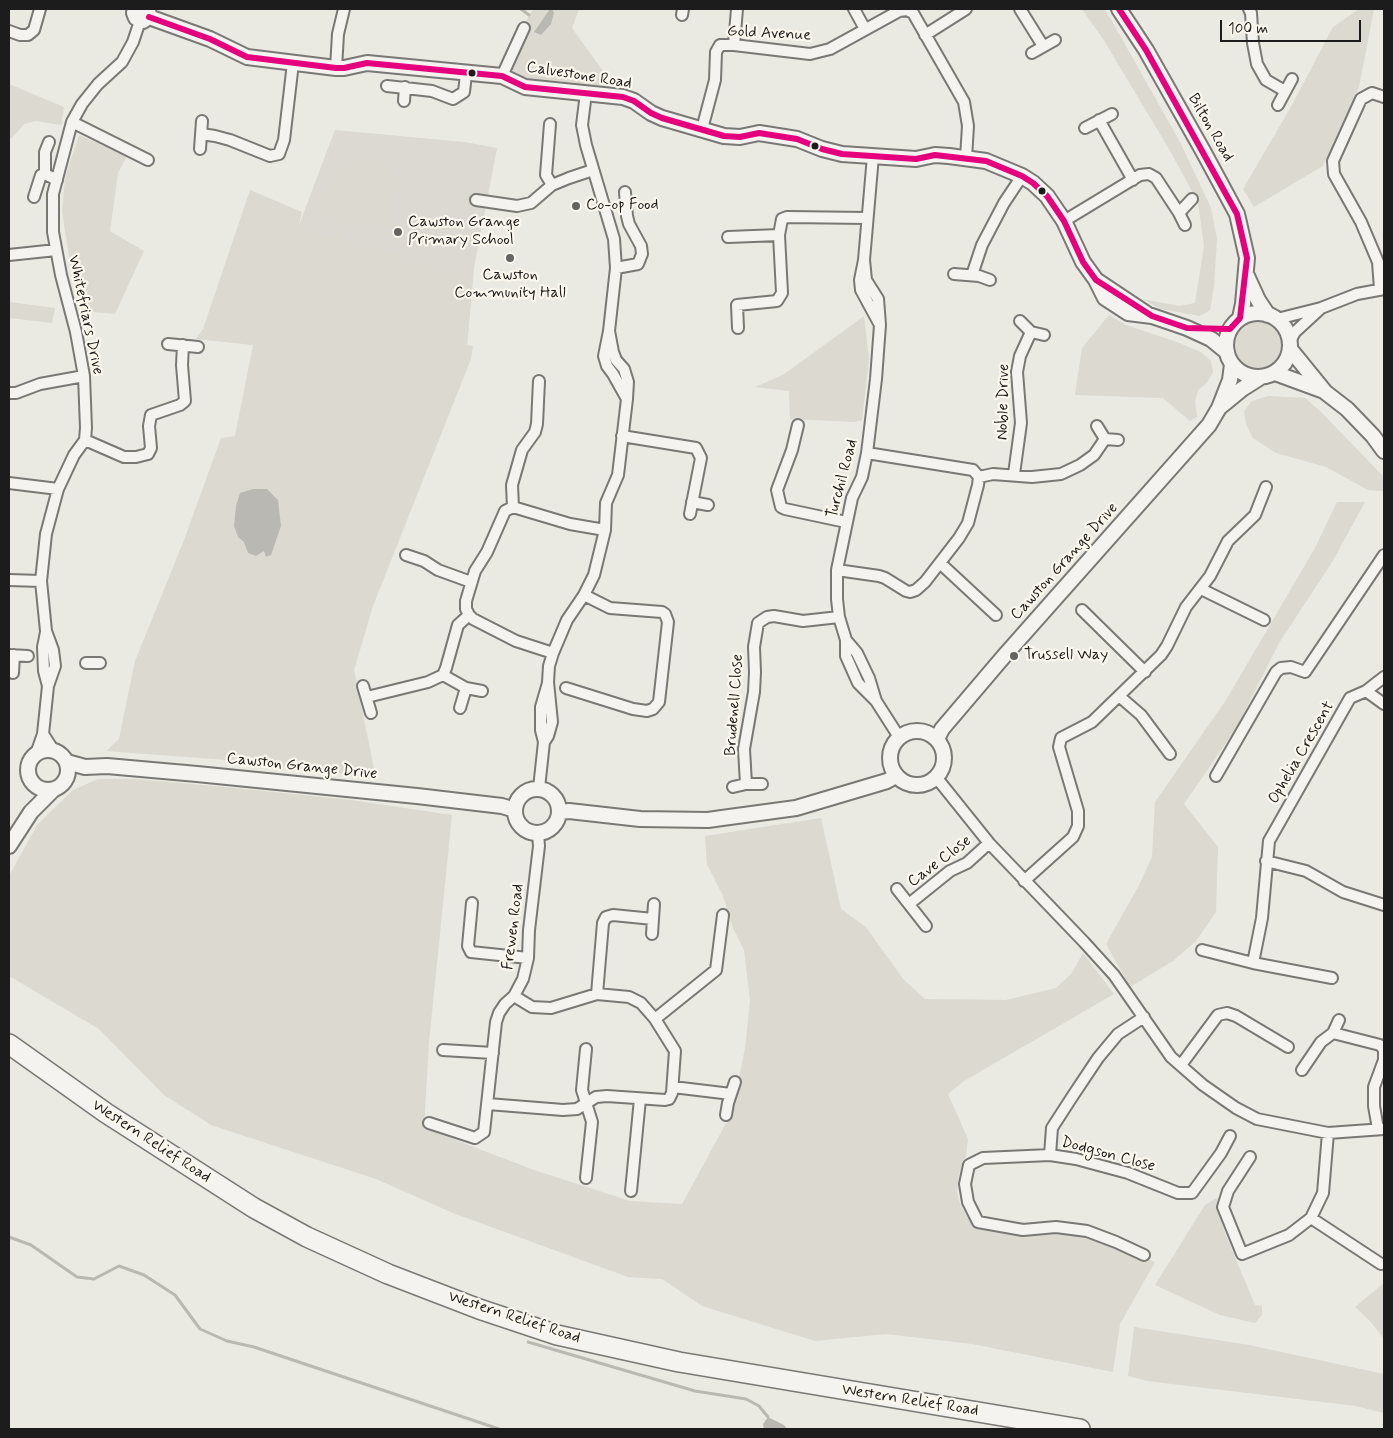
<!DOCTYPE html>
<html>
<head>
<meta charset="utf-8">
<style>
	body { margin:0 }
	#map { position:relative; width:1393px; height:1438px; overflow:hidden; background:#eae9e2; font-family:Mynerve,sans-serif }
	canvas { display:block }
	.frame { position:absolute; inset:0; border:10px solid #1c1c1c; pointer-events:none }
	.scale { position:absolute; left:1220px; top:20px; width:141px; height:22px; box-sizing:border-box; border:2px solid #1c1c1c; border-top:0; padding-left:6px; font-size:15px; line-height:18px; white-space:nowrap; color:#1c1c1c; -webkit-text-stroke:4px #fbf7ec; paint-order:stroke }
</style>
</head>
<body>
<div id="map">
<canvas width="1393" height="1438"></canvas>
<div class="frame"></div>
<div class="scale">100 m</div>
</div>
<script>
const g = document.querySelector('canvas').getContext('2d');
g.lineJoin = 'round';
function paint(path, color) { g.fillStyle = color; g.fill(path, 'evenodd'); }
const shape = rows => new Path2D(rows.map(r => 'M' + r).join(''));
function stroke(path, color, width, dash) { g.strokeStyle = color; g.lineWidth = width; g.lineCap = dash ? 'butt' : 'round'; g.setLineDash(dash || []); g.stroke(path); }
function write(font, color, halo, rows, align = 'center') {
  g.font = font + ' Mynerve,sans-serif'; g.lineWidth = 4.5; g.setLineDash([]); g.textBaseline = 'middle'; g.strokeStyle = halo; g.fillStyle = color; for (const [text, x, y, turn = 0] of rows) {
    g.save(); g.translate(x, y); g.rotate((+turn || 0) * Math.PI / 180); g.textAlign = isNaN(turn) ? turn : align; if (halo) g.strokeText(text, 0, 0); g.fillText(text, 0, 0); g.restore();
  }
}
paint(shape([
	[335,130,464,142,497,148,474,268,467,346,299,225]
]), '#dbd9d1');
paint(shape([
	[534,9,579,9,572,28,611,82,608,87,527,79,510,69,507,70,529,15],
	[1082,9,1104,9,1112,21,1181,144,1211,208,1217,239,1214,287,1210,310,1200,316,1161,309,1142,299,1179,306,1195,303,1204,246,1198,202,1169,149,1105,42],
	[1359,9,1374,9,1359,87,1323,166,1254,207,1243,189,1292,105,1333,27],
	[9,84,64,107,61,125,36,121,24,124,12,138,9,138],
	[79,135,127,156,118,173,110,231,144,251,115,314,83,311,72,275,62,211,65,178],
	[355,159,394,162,393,170,397,184,390,210,395,212,391,228,373,224,372,228,356,224,354,227,349,226,345,242,401,255,399,265,408,262,473,277,467,345,473,346,471,359,373,606,354,670,376,778,227,760,106,751,119,739,135,661,184,540,221,438,235,436,253,345,196,339,203,329,250,190,302,212,299,225,332,238,339,232,341,224,322,220,319,206,329,189,338,169],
	[9,302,55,308,52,323,9,318],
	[1109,315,1126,325,1177,342,1201,352,1211,361,1213,372,1207,383,1199,389,1195,401,1197,417,1190,421,1163,398,1075,395,1082,348],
	[864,316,869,359,862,420,854,422,790,419,789,391,755,387,783,375],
	'1231 345a27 27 0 1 1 54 0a27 27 0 1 1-54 0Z',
	[1268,396,1305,398,1320,411,1384,477,1384,491,1368,490,1326,467,1276,453,1253,438,1246,424,1244,411,1252,401],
	[1337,502,1365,502,1331,564,1279,643,1237,727,1184,804,1218,847,1216,912,1196,941,1173,961,1130,987,1106,944,1138,887,1152,857,1155,802,1226,700,1315,548],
	[98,779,134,779,225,787,351,800,452,815,429,1042,424,1128,534,1170,630,1201,682,1204,730,1116,738,1084,745,1048,750,1001,744,950,733,928,723,896,707,864,705,836,821,818,841,909,866,927,903,979,925,999,1006,1000,1056,988,1072,973,1083,953,1114,994,964,1081,948,1094,968,1139,966,1156,959,1173,957,1193,961,1207,972,1225,1003,1233,1030,1236,1058,1234,1089,1236,1155,1262,1120,1324,1113,1372,972,1344,886,1334,815,1341,702,1306,662,1279,628,1277,453,1213,376,1179,211,1125,164,1095,99,1029,9,976,9,876,37,825,73,790],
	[1217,1198,1219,1212,1224,1231,1255,1305,1262,1306,1262,1315,1255,1323,1220,1315,1155,1285,1205,1205],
	[1384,1283,1384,1339,1370,1321,1355,1307],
	[1134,1327,1249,1345,1384,1374,1384,1413,1356,1406,1147,1381,1128,1376]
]), '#dbd9d0');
paint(shape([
	[550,9,552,9,554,13,551,24,541,35,534,32],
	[253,489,267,489,278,500,281,526,271,555,266,557,264,551,256,556,248,553,244,542,238,537,234,526,236,506,240,493],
	[768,1417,784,1425,787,1429,764,1429,763,1424]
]), '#bab8b2');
stroke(shape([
	[521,9,529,15],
	[9,1237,31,1245,77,1277,94,1279,119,1266,144,1275,175,1295,200,1329,227,1341,254,1347,499,1429],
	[528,1342,695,1391,746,1399,759,1406,768,1417]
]), '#bab8b2', 3);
const street = shape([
	[854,9,865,29],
	[1020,9,1043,46],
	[1249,9,1251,13,1253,43,1257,64,1266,80,1285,91],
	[682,15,683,9],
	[9,31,20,35,28,35,34,30,40,9],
	[925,35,966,9],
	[734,45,737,9],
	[1032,53,1055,40],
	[336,68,338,34,344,9],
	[502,76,524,28],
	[387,86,432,91,453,99,464,92,466,74],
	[586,93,582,125,586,145,614,239,616,268,609,331],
	[404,101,405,87],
	[1278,105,1292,79],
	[1099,120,1133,180],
	[72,122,148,160],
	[550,124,546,175,552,185],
	[1085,128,1112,114],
	[702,129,715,80,716,52,720,45,734,45,810,54,830,49,899,11,907,10,913,13,964,102,968,126,966,158],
	[201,134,215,136,230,140,270,156,279,154,284,140,293,63],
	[200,149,202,121],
	[45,174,45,152,49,142],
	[34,197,41,175,45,174,57,180],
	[476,200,517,206,531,203,552,185,569,178,593,170],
	[1179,213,1192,199],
	[1064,221,1140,175,1149,174,1156,178,1179,213,1185,225],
	[728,237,779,235],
	[9,255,56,250],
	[864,260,866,280,878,299,880,325,861,290,860,280,864,260,873,156],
	[616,268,638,264,642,254,641,246,629,224,627,216,625,192],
	[954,274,979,276,990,280],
	[972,275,982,245,1004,203,1022,176],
	[1380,289,1378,262,1361,222,1334,174,1333,161,1361,99,1372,93,1384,97],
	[1277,319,1321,308,1357,294,1384,289],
	[1020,321,1031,332,1044,335],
	[738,328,737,305,777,301,782,293,779,235,782,219,787,217,867,218],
	[1290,341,1295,332,1320,309],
	[168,344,198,347],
	[9,393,16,393,40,384,84,376],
	[798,425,792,450,777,490,781,507,785,509,846,522],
	[1097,426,1105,439,1118,440],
	[622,436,696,448,701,458,690,514],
	[85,440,124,457,136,457,148,454,151,448,149,426,151,415,180,405,185,401,182,365,183,345],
	[1014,474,1021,423,1017,372,1020,356,1031,332],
	[979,477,993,474,1032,477,1061,474,1080,465,1094,455,1105,439],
	[9,483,58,489],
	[692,502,708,505],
	[513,507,512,485,522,450,535,432,537,424,539,381],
	[406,555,424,561,438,570,471,582],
	[940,563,996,615],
	[837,570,879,576,885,578,906,591,910,592,916,590,925,582,959,538,968,523,978,485,979,477,973,470,867,453],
	[9,580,41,581],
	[1201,589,1264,620],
	[1082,610,1145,672],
	[46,632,43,647,44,671,48,686],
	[846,640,839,617,837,599,837,570,852,498,862,477,867,453,876,379,880,325],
	[553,653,516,641,473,619,469,615,466,609,466,601,475,571,487,552,505,511,513,507,570,524,605,530],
	[9,655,28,656],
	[86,663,100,663],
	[13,673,14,655],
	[443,675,466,688],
	[363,686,371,713],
	[566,688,633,709,647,711,653,709,659,702,668,622,665,614,662,612,610,608,584,595],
	[1366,691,1384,704],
	[1119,696,1141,715,1170,754],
	[367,697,428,682,443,675,446,668,458,625,469,615],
	[876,701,869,678,857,653,846,640,846,656,858,683,876,701,899,737],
	[460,708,466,688,482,691],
	[43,734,54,751],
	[544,742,548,736,552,722,548,682,549,666,553,653,567,620,584,595,594,575,605,530,606,503,618,475,627,399,628,382,624,369,616,360,613,352,609,331,604,356,607,366,613,374,627,399],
	[36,754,43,734,48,686,55,666,53,650,46,631,41,581,46,534,58,489,74,455,85,440,86,428,84,376,76,332,61,275,53,232,53,194,72,122,82,104,98,84,122,62,133,42,140,21],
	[1216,776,1276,672,1281,668,1291,667,1305,672,1384,555],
	[936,777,989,843,1084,942,1114,975,1171,1057,1203,1085,1236,1108,1257,1119,1328,1133,1384,1129],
	[746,784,744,749,754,692,755,672,754,647,758,623,767,617,774,616,803,621,839,617],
	[733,787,746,784,762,784],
	[539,788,544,742,541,730,541,707,548,683],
	[1266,861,1306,871,1343,892,1384,905],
	[1024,881,1073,837,1078,826,1078,811,1059,747,1061,738,1092,722,1161,655,1167,646,1186,607,1210,576,1228,541,1255,515,1266,487],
	[897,889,926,926],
	[472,903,468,946,471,952,528,958],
	[909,904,950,871,967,863,989,843],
	[652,934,654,904],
	[1202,950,1253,963],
	[1332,978,1253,963,1262,918,1269,841,1350,698,1366,691,1384,677],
	[597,994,603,923,606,917,613,915,653,919],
	[655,1019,716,970,723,915],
	[1333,1033,1380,1045,1384,1050,1384,1060,1374,1087,1374,1106,1378,1129],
	[586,1049,582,1090,592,1122,586,1178],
	[443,1050,493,1053],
	[1181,1065,1218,1015,1227,1013,1236,1016,1288,1047],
	[1302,1070,1321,1042,1333,1033,1339,1020],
	[673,1087,731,1094],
	[488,1104,563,1110,577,1109,596,1097,607,1096,665,1100,669,1099,672,1093,675,1051,655,1019,641,1003,629,997,597,994,551,1008,532,1007,514,996],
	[726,1115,728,1103,735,1082],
	[429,1123,475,1138,484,1132,496,1022,499,1013,505,1004,514,996,523,979,528,958,529,930,539,846,538,834],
	[1050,1155,1052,1128,1072,1097,1098,1058,1118,1034,1144,1017],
	[1250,1157,1228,1191,1223,1207,1242,1254,1289,1235,1311,1218,1323,1193,1328,1133],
	[631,1191,640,1099],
	[1311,1218,1381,1264],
	[1144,1255,1116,1242,1087,1231,1056,1227,1023,1230,978,1222,968,1202,965,1184,969,1165,983,1158,1050,1155,1076,1159,1128,1173,1178,1193,1192,1193,1221,1153,1230,1136]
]);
const secondary = shape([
	[135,9,134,13,136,18,143,21,149,17,148,9],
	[1119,9,1146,50,1203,151,1237,214,1247,258,1243,304,1240,318],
	[149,17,210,39,247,57,336,68,344,68,367,63,502,76,525,87,623,97,634,101,651,113,662,118,724,136,740,137,759,133,797,139,822,149,842,154,916,159,935,155,949,156,986,161,1022,176,1033,183,1047,196,1064,221,1083,262,1096,280,1105,298,1128,313,1152,316,1187,328,1211,339,1227,352],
	[1247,276,1258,300,1268,315],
	[1096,280,1147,314],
	'1226 345a32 32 0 1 1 64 0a32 32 0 1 1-64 0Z',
	[1290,349,1325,392,1347,409,1373,436,1384,451],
	[1275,373,1324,391],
	[1220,407,1242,389,1261,377],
	'890 758a27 27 0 1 1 54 0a27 27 0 1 1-54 0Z',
	[937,739,942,729,1005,655,1209,425,1219,408,1230,380,1232,364],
	'28 770a20 20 0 1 1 40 0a20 20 0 1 1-40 0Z',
	[67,762,85,767,107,766,197,774,417,796,502,806,515,810],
	'515 811a22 22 0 1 1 44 0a22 22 0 1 1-44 0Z',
	[560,812,569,811,640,819,708,820,722,818,796,808,887,781,896,776],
	[9,846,31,812,52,791]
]);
const highway = shape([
	[9,1044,106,1113,254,1208,307,1237,388,1274,479,1309,557,1335,679,1362,1080,1429]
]);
stroke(street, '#797875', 14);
stroke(secondary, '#797875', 18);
stroke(highway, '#797875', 22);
stroke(street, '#f4f3ef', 10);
stroke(secondary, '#f4f3ef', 14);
stroke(highway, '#f4f3ef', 19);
stroke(shape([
	[149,17,210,39,247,57,336,68,344,68,367,63,502,76,525,87,623,97,634,101,651,113,662,118,724,136,740,137,759,133,797,139,822,149,842,154,916,159,935,155,986,161,1022,176,1033,183,1047,196,1064,221,1083,262,1096,280,1152,316,1187,328,1230,329,1240,318,1247,258,1237,214,1146,50,1119,9]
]), '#e5007d', 6);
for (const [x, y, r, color] of [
	[472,73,4.5,"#1c1c1c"],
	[815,146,4.5,"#1c1c1c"],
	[1042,191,4.5,"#1c1c1c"],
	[576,206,5,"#646461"],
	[398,232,5,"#646461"],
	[510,258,5,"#646461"],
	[1014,656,5,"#646461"]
]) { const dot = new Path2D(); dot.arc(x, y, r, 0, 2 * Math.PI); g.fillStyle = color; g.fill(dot); stroke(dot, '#fbf7ec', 2); }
write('16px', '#1c1c1c', '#fbf7ec', [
	["Gold Avenue",769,34,3],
	["Calvestone Road",579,76,9],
	["Bilton Road",1210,128,60],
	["Whitefriars Drive",85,315,78],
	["Noble Drive",1004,402,-89],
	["Turchil Road",843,479,-75],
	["Cawston Grange Drive",1065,562,-48],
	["Brudenell Close",735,705,-86],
	["Ophelia Crescent",1302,753,-60],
	["Cawston Grange Drive",302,767,6],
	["Cave Close",940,862,-37],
	["Frewen Road",514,927,-83],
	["Western Relief Road",151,1142,33],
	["Dodgson Close",1108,1155,15],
	["Western Relief Road",514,1318,18],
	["Western Relief Road",910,1401,9]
]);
write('16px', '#1c1c1c', '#fbf7ec', [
	["Co-op Food",586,206],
	["Cawston Grange",408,223],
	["Primary School",408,241],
	["Cawston",510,276,"center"],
	["Community Hall",510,294,"center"],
	["Trussell Way",1024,656]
], 'left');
</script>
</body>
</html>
